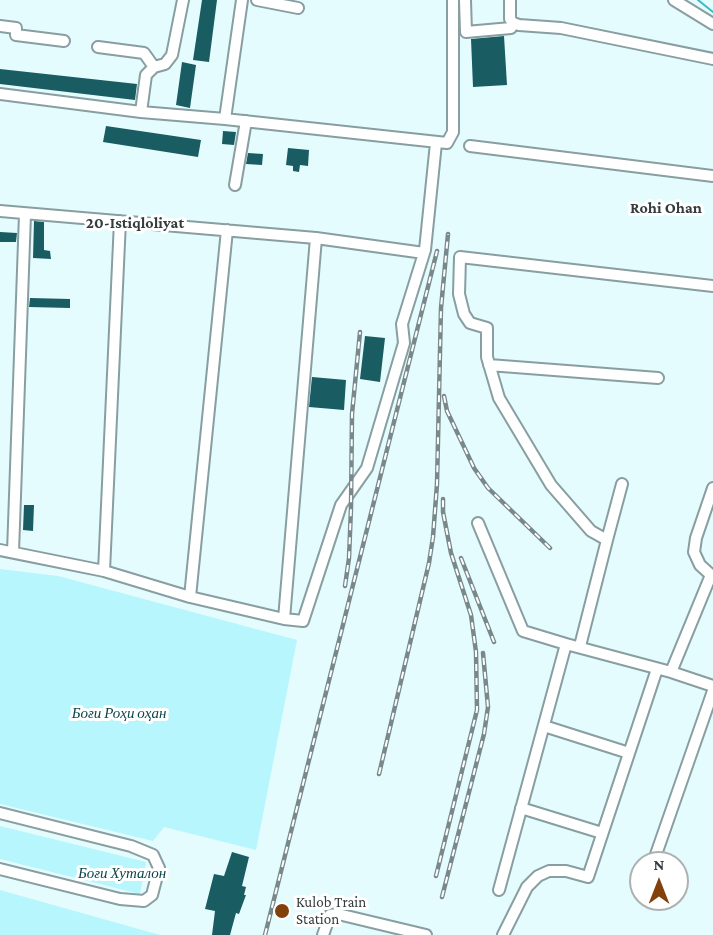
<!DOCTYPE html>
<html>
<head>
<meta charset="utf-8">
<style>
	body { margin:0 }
	#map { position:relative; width:713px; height:935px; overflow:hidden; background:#e4fcfe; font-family:"Crimson Pro",serif }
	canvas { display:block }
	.north { position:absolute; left:629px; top:851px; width:60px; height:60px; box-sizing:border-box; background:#fff; border:2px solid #aeb1b2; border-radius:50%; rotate:0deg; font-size:16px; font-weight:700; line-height:24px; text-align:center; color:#343d3e }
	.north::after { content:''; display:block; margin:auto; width:21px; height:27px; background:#82410b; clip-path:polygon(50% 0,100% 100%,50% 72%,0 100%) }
</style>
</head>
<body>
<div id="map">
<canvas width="713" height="935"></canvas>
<div class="north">N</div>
</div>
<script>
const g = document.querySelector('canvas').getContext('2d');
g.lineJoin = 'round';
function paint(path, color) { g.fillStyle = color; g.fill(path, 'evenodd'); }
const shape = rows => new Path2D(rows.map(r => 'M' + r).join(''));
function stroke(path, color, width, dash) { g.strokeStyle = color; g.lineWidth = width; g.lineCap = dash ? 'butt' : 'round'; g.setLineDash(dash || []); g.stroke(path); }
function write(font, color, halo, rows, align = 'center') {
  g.font = font + ' "Crimson Pro",serif'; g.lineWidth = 6; g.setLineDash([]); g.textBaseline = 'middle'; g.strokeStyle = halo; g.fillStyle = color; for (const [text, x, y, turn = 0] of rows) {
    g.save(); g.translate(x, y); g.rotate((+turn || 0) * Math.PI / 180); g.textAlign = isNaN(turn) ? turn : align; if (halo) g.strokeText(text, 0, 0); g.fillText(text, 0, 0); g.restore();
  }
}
paint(shape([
	[0,569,58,576,297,640,256,850,164,827,153,841,0,804],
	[0,826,146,862,140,894,0,859],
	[0,890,160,935,0,935]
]), '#b7f6fc');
stroke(shape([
	[698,0,713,12]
]), '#3bbbc6', 2);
paint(shape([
	[202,0,217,0,209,62,193,60],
	[504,36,507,85,473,87,471,39],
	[182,62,196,65,190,108,176,105],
	[0,69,137,84,135,100,0,84],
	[106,126,201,140,198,157,103,142],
	[223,131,236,132,234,145,222,144],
	[288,148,309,150,308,166,300,165,299,172,293,171,293,166,286,165],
	[248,153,263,154,262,165,246,164],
	[34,221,44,222,44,250,50,251,51,259,33,258],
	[0,232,17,233,16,242,0,242],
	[30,298,70,299,70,308,29,307],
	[365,336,385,338,380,382,360,379],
	[312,377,346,380,344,410,309,407],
	[24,505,34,505,33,531,23,530],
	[232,852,249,857,242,886,246,887,244,895,246,895,239,914,236,913,230,935,212,935,215,911,205,909,214,874,224,876]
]), '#195c62');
const minor = shape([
	[257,0,298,8],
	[465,0,466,32,511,28,513,23],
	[510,0,510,19,513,23,519,25,561,28,713,59],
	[674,0,713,24],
	[0,26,16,28,16,35,64,41],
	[98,47,144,53,154,67],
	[0,94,141,112,225,119,447,143,453,132,453,0],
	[141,112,146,75,154,67,165,64,172,55,183,0],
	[225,119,242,0],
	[470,146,713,176],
	[235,185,246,121],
	[0,211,316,238,424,253],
	[489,365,658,378],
	[478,523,523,631,566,644],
	[607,540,622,484],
	[0,550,104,571,190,597,284,619,303,621,341,505,367,468,404,343,402,324,425,250,436,143],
	[13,552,25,214],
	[104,571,120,221],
	[190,597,227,230],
	[284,619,316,238],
	[580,646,607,540,591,531,551,485,499,398,487,357,487,328,470,323,464,314,459,294,460,257,713,286],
	[671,672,711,575,700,565,694,552,696,538,713,488],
	[544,726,629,753],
	[521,808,602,833],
	[0,813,131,846,153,855,159,868,152,895,144,901,120,899,0,869],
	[653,863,713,691],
	[499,890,566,644,671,672,713,686],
	[323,935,330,915,338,914,426,935],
	[503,935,527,887,538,876,549,871,566,871,588,877,657,669]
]);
stroke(minor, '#889ea0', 14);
stroke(minor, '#fff', 10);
const rail = shape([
	[444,396,447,411,474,468,488,488,550,548],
	[461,558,494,642],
	[345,586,349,558,351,508,352,414,360,332],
	[379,774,429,563,433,537,437,484,441,308,448,234],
	[436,876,477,710,476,652,471,615,451,553,443,512,443,499],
	[442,897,484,734,488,707,483,653],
	[265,935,437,251]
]);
stroke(rail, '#79888a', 4.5);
stroke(rail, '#fff', 2, [7]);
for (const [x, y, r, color] of [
	[282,911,8,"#82410b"]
]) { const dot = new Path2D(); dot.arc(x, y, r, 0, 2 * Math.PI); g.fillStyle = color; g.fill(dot); stroke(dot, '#fff', 2); }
write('italic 15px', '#0c4549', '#fff', [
	["Боғи Роҳи оҳан",119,713],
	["Боғи Хуталон",122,873]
]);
write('15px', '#343d3e', '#fff', [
	["Kulob Train",296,902],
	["Station",296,919]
], 'left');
write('bold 16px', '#343d3e', '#fff', [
	["Rohi Ohan",666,208],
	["20-Istiqloliyat",135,223]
]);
</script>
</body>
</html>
